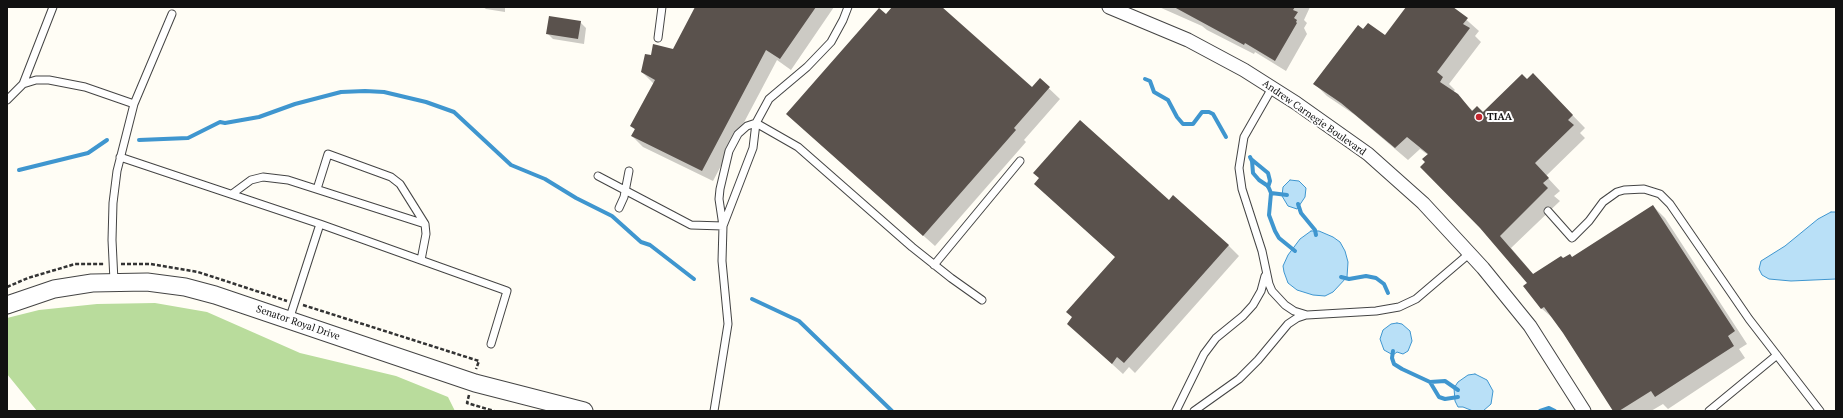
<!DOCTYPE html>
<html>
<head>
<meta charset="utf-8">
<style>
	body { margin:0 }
	#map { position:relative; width:1843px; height:418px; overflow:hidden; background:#fffdf5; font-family:"PT Serif",serif }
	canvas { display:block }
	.frame { position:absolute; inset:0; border:8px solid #111; pointer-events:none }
</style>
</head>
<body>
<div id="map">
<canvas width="1843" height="418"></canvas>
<div class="frame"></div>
</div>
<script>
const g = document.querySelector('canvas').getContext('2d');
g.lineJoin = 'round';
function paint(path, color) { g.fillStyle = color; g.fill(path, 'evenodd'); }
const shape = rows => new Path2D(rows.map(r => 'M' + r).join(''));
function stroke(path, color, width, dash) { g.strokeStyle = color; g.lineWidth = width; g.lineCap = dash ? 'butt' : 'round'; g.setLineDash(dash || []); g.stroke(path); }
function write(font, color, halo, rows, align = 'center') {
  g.font = font + ' "PT Serif",serif'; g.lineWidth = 4; g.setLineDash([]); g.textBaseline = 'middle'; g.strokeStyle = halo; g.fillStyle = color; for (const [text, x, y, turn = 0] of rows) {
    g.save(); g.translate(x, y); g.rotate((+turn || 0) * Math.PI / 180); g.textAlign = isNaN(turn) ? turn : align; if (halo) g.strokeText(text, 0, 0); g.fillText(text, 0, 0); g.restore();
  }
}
paint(shape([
	[155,303,207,312,300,353,396,376,448,397,455,411,37,411,7,374,7,318,39,310,97,304]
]), '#b9dc9c');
const water = shape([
	[1290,180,1299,181,1306,188,1305,197,1297,209,1288,206,1282,196,1283,187,1290,180],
	[1831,212,1836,212,1836,279,1791,281,1769,279,1762,275,1759,269,1761,261,1785,246,1818,219,1831,212],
	[1311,231,1319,231,1333,237,1340,242,1345,251,1348,262,1347,277,1333,292,1325,296,1313,295,1297,290,1288,283,1284,272,1283,266,1288,255,1300,239,1311,231],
	[1397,323,1402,324,1410,331,1412,341,1408,351,1403,354,1397,352,1393,355,1384,350,1380,339,1383,330,1391,324,1397,323],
	[1475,374,1487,380,1493,391,1491,404,1483,411,1473,411,1463,407,1458,407,1455,401,1454,388,1458,382,1468,375,1475,374]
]);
paint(water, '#b9e0f7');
stroke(water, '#3f96cf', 1);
paint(shape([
	[483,7,505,7,505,12,486,9],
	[696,7,834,7,791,70,777,60,713,181,643,147,632,136,635,130,632,126,654,84,642,72,652,56,673,50],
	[894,7,941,7,1032,88,1040,80,1060,99,1024,140,1026,142,935,246,787,114],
	[1159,7,1310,7,1304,20,1307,23,1304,28,1307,34,1286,71,1255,52,1254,54,1207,30,1202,26],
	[1407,7,1452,7,1479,31,1475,36,1481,42,1449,84,1455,90,1453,92,1473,111,1482,113,1527,80,1545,87,1585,128,1580,133,1585,138,1546,176,1560,191,1554,196,1560,201,1511,248,1534,275,1563,259,1573,258,1653,206,1665,218,1747,344,1739,349,1745,358,1668,409,1663,404,1651,411,1614,411,1555,320,1541,308,1528,283,1426,162,1428,155,1420,149,1408,160,1355,115,1327,96,1315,84,1364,31,1385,36],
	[580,22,586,28,584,44,553,39,548,34],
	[1035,184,1169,201,1228,245,1239,256,1135,373,1129,367,1123,374,1079,334,1116,257]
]), '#0003');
stroke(shape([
	[1145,79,1150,81,1154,92,1168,100,1177,117,1183,124,1193,124,1202,112,1209,112,1213,114,1226,137],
	[139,140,188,138,220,122,225,123,259,117,295,104,341,92,365,91,384,92,426,102,454,112,511,165,545,179,576,198,612,216,641,242,650,245,694,279],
	[1250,157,1252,161,1253,173,1259,180,1268,186,1271,193,1269,215,1275,231,1279,238,1295,251],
	[1251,159,1268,173,1270,181,1268,187],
	[19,170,88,153,107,140],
	[1271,193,1287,195],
	[1298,204,1301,213,1315,230,1316,235],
	[1341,277,1349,279,1366,276,1376,278,1384,284,1388,293],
	[752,299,799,321,892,411],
	[1393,351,1392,358,1394,364,1402,369,1430,382,1439,397,1445,399,1458,397],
	[1430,382,1445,381,1458,390],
	[1540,411,1549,408,1555,411]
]), '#3f96cf', 4);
paint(shape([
	[695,7,816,7,780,59,766,50,702,171,631,136,635,129,630,126,655,80,641,72,645,54,651,55,653,44,673,49],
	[892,7,942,7,1032,87,1040,78,1050,87,1014,128,1016,130,923,236,786,114,879,8,886,14],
	[1174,7,1295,7,1293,10,1298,12,1294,18,1297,20,1296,22,1297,23,1275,61,1245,43,1244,45],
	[1406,7,1453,7,1468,18,1463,24,1470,28,1437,72,1443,77,1440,82,1458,94,1472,111,1477,106,1483,112,1522,74,1527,79,1533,73,1573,115,1568,120,1574,125,1535,163,1549,178,1543,183,1548,188,1500,236,1533,274,1561,256,1563,258,1570,254,1572,257,1653,205,1735,331,1728,336,1734,346,1655,397,1651,391,1619,411,1613,411,1563,333,1544,307,1541,309,1523,286,1527,283,1480,228,1420,167,1425,162,1422,159,1428,154,1407,137,1395,148,1341,103,1313,84,1358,25,1363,29,1368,23,1385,35],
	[549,16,581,21,578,39,546,34],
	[1080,120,1169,200,1173,195,1229,245,1124,363,1117,357,1112,364,1067,324,1072,317,1066,312,1115,257,1034,184,1039,178,1033,173]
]), '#5a524d');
const service = shape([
	[848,7,843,20,831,42,807,67,769,99,756,123,798,147,912,247,951,278,982,300],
	[658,38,662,7],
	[23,84,53,7],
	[1272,88,1244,137,1239,168,1242,189,1262,251,1269,284,1272,291,1285,305,1294,311,1307,315,1376,311,1399,307,1416,299,1470,253],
	[7,100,23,84,36,80,49,80,85,87,134,104,172,14],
	[756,123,753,148,723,226,719,199,720,189,729,151,738,134,747,126,756,123],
	[120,157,320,224,289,320],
	[598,176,691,225,723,226,722,261,728,324,714,411],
	[317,189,328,154,391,177,400,184,425,224],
	[232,194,251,180,263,177,288,180,425,224,426,234,421,260],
	[619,208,624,197,629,171],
	[1548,211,1572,238,1589,221,1603,202,1617,192,1624,190,1644,189,1660,194,1670,204,1749,319,1820,411],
	[320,224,507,291,491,344],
	[934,265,1020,161],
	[114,281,112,240,113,203,117,171,134,104],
	[1176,411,1204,354,1216,338,1243,316,1253,305,1261,291,1265,276],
	[1194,411,1239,379,1258,360,1288,324,1297,318,1306,315],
	[1709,411,1777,355]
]);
const minor = shape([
	[1109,7,1188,40,1244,70,1296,103,1368,154,1423,203,1483,268,1530,326,1584,411]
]);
const tertiary = shape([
	[7,305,54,289,92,283,147,282,185,287,215,295,475,383,584,411]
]);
stroke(service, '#444', 9);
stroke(minor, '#444', 15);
stroke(tertiary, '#444', 19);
stroke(shape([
	[121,264,151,264,198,272,287,301],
	[7,287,28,278,75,264,104,264],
	[303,305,479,361,476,369],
	[469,395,467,403,494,411]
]), '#333', 2.5, [4, 2]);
stroke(service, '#fff', 7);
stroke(minor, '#fff', 13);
stroke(tertiary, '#fff', 17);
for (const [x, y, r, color] of [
	[1479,117,4,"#c4262e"]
]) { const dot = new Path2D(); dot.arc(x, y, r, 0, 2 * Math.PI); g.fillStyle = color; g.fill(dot); stroke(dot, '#fff', 1.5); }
write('bold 10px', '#111', '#fff', [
	["TIAA",1487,117]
], 'left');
write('10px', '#111', '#fff', [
	["Andrew Carnegie Boulevard",1314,118,35],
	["Senator Royal Drive",298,323,19]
]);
</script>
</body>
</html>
